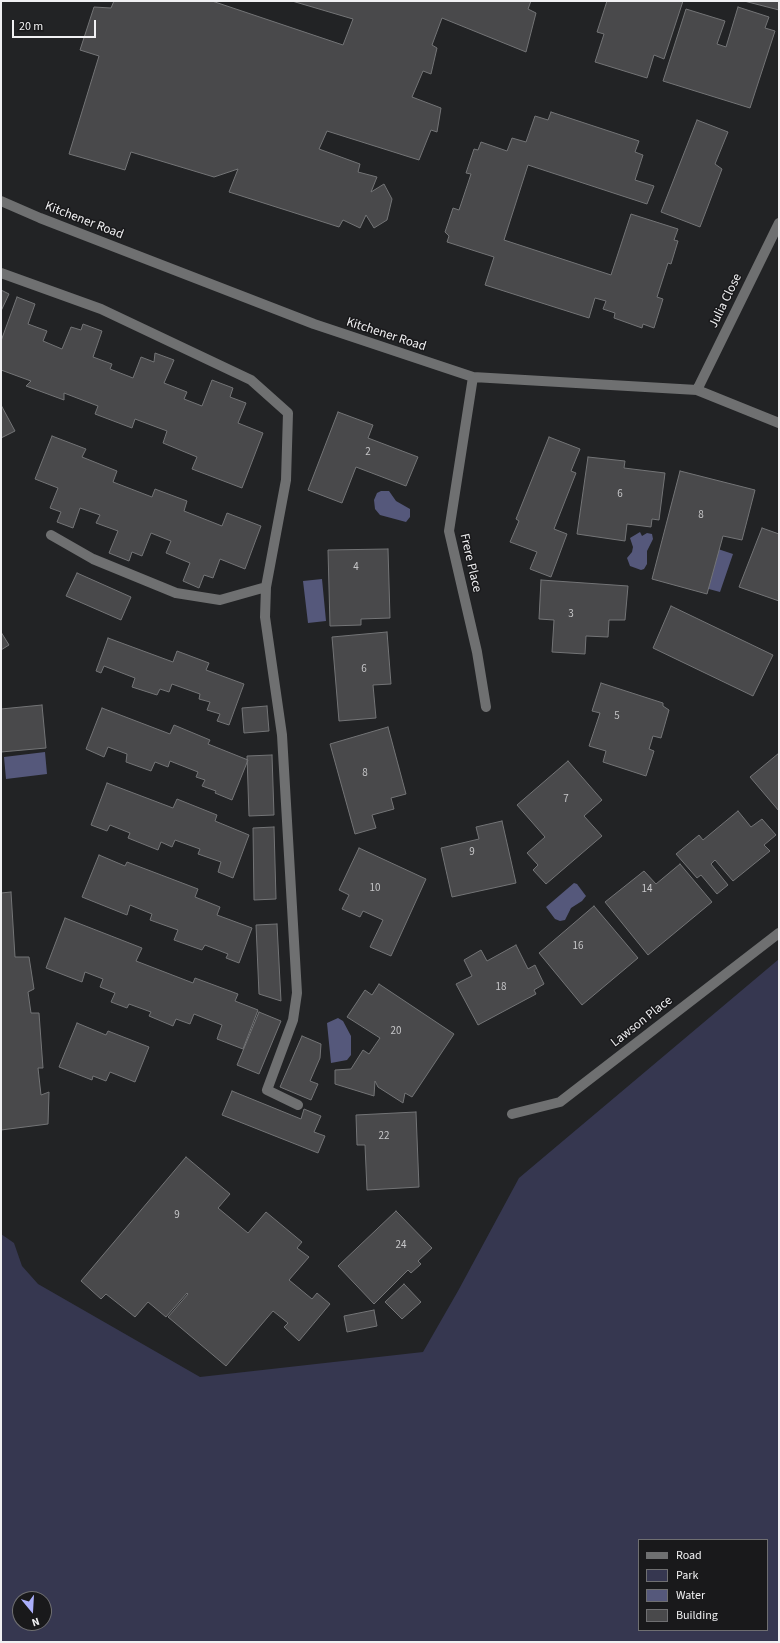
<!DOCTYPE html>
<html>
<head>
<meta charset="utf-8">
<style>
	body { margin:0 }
	#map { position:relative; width:780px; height:1643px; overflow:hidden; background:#222325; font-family:"Source Sans 3",sans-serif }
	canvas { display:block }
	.frame { position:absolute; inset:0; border:2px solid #f0f0f2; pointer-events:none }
	.legend { position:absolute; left:638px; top:1539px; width:130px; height:92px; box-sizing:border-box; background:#19191b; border:1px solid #6f6f71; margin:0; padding:5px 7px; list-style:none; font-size:12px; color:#f0f0f2 }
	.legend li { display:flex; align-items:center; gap:8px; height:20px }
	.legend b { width:20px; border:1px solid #6f6f71 }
	.north { position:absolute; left:12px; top:1591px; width:40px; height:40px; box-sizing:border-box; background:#19191b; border:1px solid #6f6f71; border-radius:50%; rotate:162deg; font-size:11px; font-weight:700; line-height:16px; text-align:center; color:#f0f0f2 }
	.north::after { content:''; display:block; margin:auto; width:14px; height:18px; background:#abaffb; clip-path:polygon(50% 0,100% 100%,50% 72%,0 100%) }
	.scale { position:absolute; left:12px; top:20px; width:84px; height:18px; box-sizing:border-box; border:2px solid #f0f0f2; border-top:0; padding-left:5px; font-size:12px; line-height:14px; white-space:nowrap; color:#f0f0f2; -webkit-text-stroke:3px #19191b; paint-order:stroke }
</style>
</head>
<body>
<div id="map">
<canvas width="780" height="1643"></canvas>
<div class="frame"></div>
<ul class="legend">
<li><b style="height:5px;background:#6f7071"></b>Road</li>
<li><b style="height:11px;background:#363750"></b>Park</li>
<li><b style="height:11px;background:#55587b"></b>Water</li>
<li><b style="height:11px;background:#49494b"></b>Building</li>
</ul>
<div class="north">N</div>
<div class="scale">20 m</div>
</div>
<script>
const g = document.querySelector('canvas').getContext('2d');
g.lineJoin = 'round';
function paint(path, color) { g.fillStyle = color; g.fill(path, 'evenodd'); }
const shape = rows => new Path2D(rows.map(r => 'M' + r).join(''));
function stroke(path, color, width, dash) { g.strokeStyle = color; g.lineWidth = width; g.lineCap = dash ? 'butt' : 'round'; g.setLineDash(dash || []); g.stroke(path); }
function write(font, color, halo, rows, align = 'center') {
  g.font = font + ' "Source Sans 3",sans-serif'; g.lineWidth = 3; g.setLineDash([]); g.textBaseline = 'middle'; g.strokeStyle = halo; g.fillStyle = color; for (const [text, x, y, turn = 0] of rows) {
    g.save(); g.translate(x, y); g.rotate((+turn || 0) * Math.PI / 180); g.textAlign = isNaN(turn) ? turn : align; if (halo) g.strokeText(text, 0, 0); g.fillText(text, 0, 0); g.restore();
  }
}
paint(shape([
	[779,959,779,1642,1,1642,1,1234,14,1243,22,1266,38,1284,200,1377,423,1352,458,1291,519,1178],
	[639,1540,767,1540,767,1630,639,1630],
	[20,1599,44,1599,44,1623,20,1623]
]), '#363750');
paint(shape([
	[381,491,389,491,396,501,410,509,410,517,406,522,380,515,375,509,374,500,377,493],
	[640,532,642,536,647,533,652,534,653,539,647,551,647,564,644,569,641,570,630,566,627,558,632,552,633,547,630,538],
	[718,549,733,554,720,592,705,588],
	[322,579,326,621,308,623,303,581],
	[45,752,47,774,6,779,4,757],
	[574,883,577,884,586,896,582,901,571,908,565,920,560,921,555,919,546,907],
	[338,1018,343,1021,351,1036,351,1055,347,1060,331,1063,327,1023]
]), '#55587b');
const building = shape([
	[114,1,212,1,343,45,353,19,292,1,531,1,528,9,536,13,526,52,442,18,432,45,437,48,431,74,423,71,412,97,441,108,437,132,431,130,419,160,327,131,319,149,360,164,358,172,377,177,371,192,384,184,392,199,387,220,374,228,366,215,360,228,343,220,339,227,229,192,238,169,214,177,131,152,125,170,69,154,99,56,80,50,94,7,111,8,114,1],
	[607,1,683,1,664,59,654,55,647,78,595,62,604,34,597,32,607,1],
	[744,1,779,1,779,10,744,1],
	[738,7,769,17,765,28,775,31,750,108,663,81,686,9,725,21,717,44,726,47,738,7],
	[551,112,639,141,635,152,643,155,635,180,654,186,647,204,528,165,504,240,611,275,631,214,678,229,674,240,678,241,671,264,668,263,657,297,663,299,654,328,643,324,642,328,614,318,615,313,603,309,606,301,595,298,589,318,485,285,494,257,447,242,449,236,445,232,453,208,459,210,471,174,466,173,474,149,478,150,481,142,507,151,512,138,526,142,535,116,548,120,551,112],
	[697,120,728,132,715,164,722,169,700,227,661,212,697,120],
	[1,290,9,294,1,311,1,290],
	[17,297,35,304,28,324,47,331,43,341,62,349,71,327,81,330,83,324,102,331,93,357,112,364,110,369,133,378,141,357,154,362,155,353,174,360,164,383,187,392,184,399,202,406,212,380,233,388,230,397,246,403,238,423,263,433,242,488,192,469,197,457,163,443,167,431,135,419,132,428,95,414,98,406,64,393,64,400,26,386,31,381,1,370,1,341,17,297],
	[1,405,15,431,1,438,1,405],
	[338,412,373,425,368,438,418,457,406,486,356,467,342,503,308,490,338,412],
	[52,436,86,449,82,457,117,471,113,482,152,497,155,489,187,501,184,511,222,526,227,513,261,526,245,569,220,559,213,578,204,575,199,588,183,581,190,563,166,553,171,541,151,533,142,556,132,552,129,561,109,553,118,531,96,523,100,515,80,508,73,528,57,522,61,512,50,508,58,488,35,479,52,436],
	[549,437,580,449,571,471,576,473,554,529,567,534,551,577,530,569,537,552,510,542,519,521,516,519,549,437],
	[588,457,625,461,624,468,665,473,659,520,652,519,651,527,627,524,625,541,577,534,588,457],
	[680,471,755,490,742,540,723,536,707,594,652,579,680,471],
	[762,528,779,534,779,601,739,587,762,528],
	[388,549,390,618,361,619,361,625,330,626,328,550,388,549],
	[77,573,131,597,121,620,66,596,77,573],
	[541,580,628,586,625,620,609,620,608,637,586,636,585,654,552,652,554,620,539,619,541,580],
	[671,606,773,655,753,696,653,648,671,606],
	[1,632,9,645,1,650,1,632],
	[387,632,391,684,373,685,376,718,339,721,332,637,387,632],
	[108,638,173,662,177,651,209,663,206,670,244,684,229,725,217,721,220,714,207,710,210,702,199,699,200,694,172,684,169,692,160,689,157,695,132,687,135,678,104,666,101,673,96,671,108,638],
	[601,683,663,703,663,706,669,710,661,738,653,736,649,749,654,751,646,776,603,762,606,751,589,746,600,713,592,711,601,683],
	[42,705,46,748,1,752,1,709,42,705],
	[267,706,269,731,244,733,242,708,267,706],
	[102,708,170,734,174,725,210,740,208,744,248,760,232,800,215,793,216,791,202,786,205,780,196,777,198,772,170,761,168,767,155,762,151,771,126,762,127,754,108,747,104,757,86,749,102,708],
	[388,727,406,794,391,798,394,809,372,815,376,828,355,834,330,744,388,727],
	[779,753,779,811,750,777,779,753],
	[272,755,274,815,249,816,247,756,272,755],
	[568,761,602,800,584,816,602,836,546,884,533,870,538,865,527,853,545,837,517,805,568,761],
	[107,783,173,808,177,799,217,815,215,821,249,835,233,878,218,872,221,862,198,854,200,849,175,840,172,847,161,842,158,850,128,838,130,833,110,825,107,831,91,825,107,783],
	[738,811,751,827,762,819,776,835,764,845,770,851,733,881,715,860,711,864,728,885,717,894,701,875,697,878,676,854,699,835,703,840,738,811],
	[502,821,516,883,452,897,441,848,479,839,476,827,502,821],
	[274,827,276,899,254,900,253,828,274,827],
	[359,848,426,879,391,956,370,947,383,920,363,911,360,917,342,909,349,895,339,890,359,848],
	[99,855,125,866,127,862,198,889,195,897,220,907,217,915,252,928,239,963,226,958,228,954,205,945,202,950,174,940,178,930,150,920,152,914,130,905,127,915,82,897,99,855],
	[680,864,712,902,648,955,605,902,644,871,656,884,680,864],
	[11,892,15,957,29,957,34,989,28,992,31,1013,39,1013,43,1068,38,1068,41,1095,49,1092,48,1124,1,1130,1,893,11,892],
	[594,906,638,958,582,1005,539,953,594,906],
	[65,918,142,948,136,961,193,983,195,978,238,994,235,1001,258,1010,243,1049,217,1039,222,1025,194,1014,190,1024,176,1019,173,1026,149,1016,151,1012,129,1004,127,1008,111,1002,115,993,100,987,103,979,85,972,82,982,46,968,65,918],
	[277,924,281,1001,259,994,256,925,277,924],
	[516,945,528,969,535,965,544,984,534,990,536,994,478,1025,456,984,472,976,464,960,481,950,487,961,516,945],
	[379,984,454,1034,412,1097,405,1093,403,1103,378,1087,375,1081,374,1096,335,1084,335,1070,351,1069,363,1050,369,1054,380,1038,347,1017,365,990,372,995,379,984],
	[259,1012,281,1021,259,1074,237,1065,259,1012],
	[77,1023,106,1035,108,1031,149,1047,135,1082,110,1072,106,1081,93,1076,92,1080,59,1067,77,1023],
	[302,1036,321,1044,320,1058,310,1081,318,1084,311,1100,280,1087,302,1036],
	[232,1091,301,1119,304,1109,321,1116,314,1132,325,1136,318,1153,222,1115,232,1091],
	[416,1112,419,1187,367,1190,365,1145,357,1145,356,1115,416,1112],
	[186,1157,230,1194,218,1208,248,1233,266,1212,302,1242,297,1248,309,1257,289,1280,312,1299,317,1293,330,1304,299,1341,284,1327,288,1323,273,1311,226,1366,168,1317,188,1294,187,1293,166,1317,148,1302,135,1317,106,1294,101,1299,81,1281,186,1157],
	[396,1211,432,1248,418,1261,421,1264,411,1273,408,1270,374,1304,338,1266,396,1211],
	[404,1284,421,1302,402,1319,385,1302,404,1284],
	[374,1310,377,1326,347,1332,344,1316,374,1310]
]);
paint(building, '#49494b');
stroke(building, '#737476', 1);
stroke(shape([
	[1,201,40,218,314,324,473,377,697,390,779,423],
	[1,273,101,309,251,380,288,413,286,480,266,587,265,617,282,735,297,993,293,1020,267,1090,298,1105],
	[473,377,449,531,477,652,486,707],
	[697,390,779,223],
	[51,535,93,559,176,593,220,600,266,587],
	[512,1114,560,1102,779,933]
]), '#6f7071', 10);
write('11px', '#c6c6c8', null, [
	["2",368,453],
	["6",620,495],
	["8",701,516],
	["4",356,568],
	["3",571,615],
	["6",364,670],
	["5",617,717],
	["8",365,774],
	["7",566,800],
	["9",472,853],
	["10",375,889],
	["14",647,890],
	["16",578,947],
	["18",501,988],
	["20",396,1032],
	["22",384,1137],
	["9",177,1216],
	["24",401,1246]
]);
write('13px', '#f0f0f2', '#19191b', [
	["Kitchener Road",84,221,21],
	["Julia Close",726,301,-64],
	["Kitchener Road",386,335,18],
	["Frere Place",470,563,77],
	["Lawson Place",642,1022,-38]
]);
</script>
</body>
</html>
